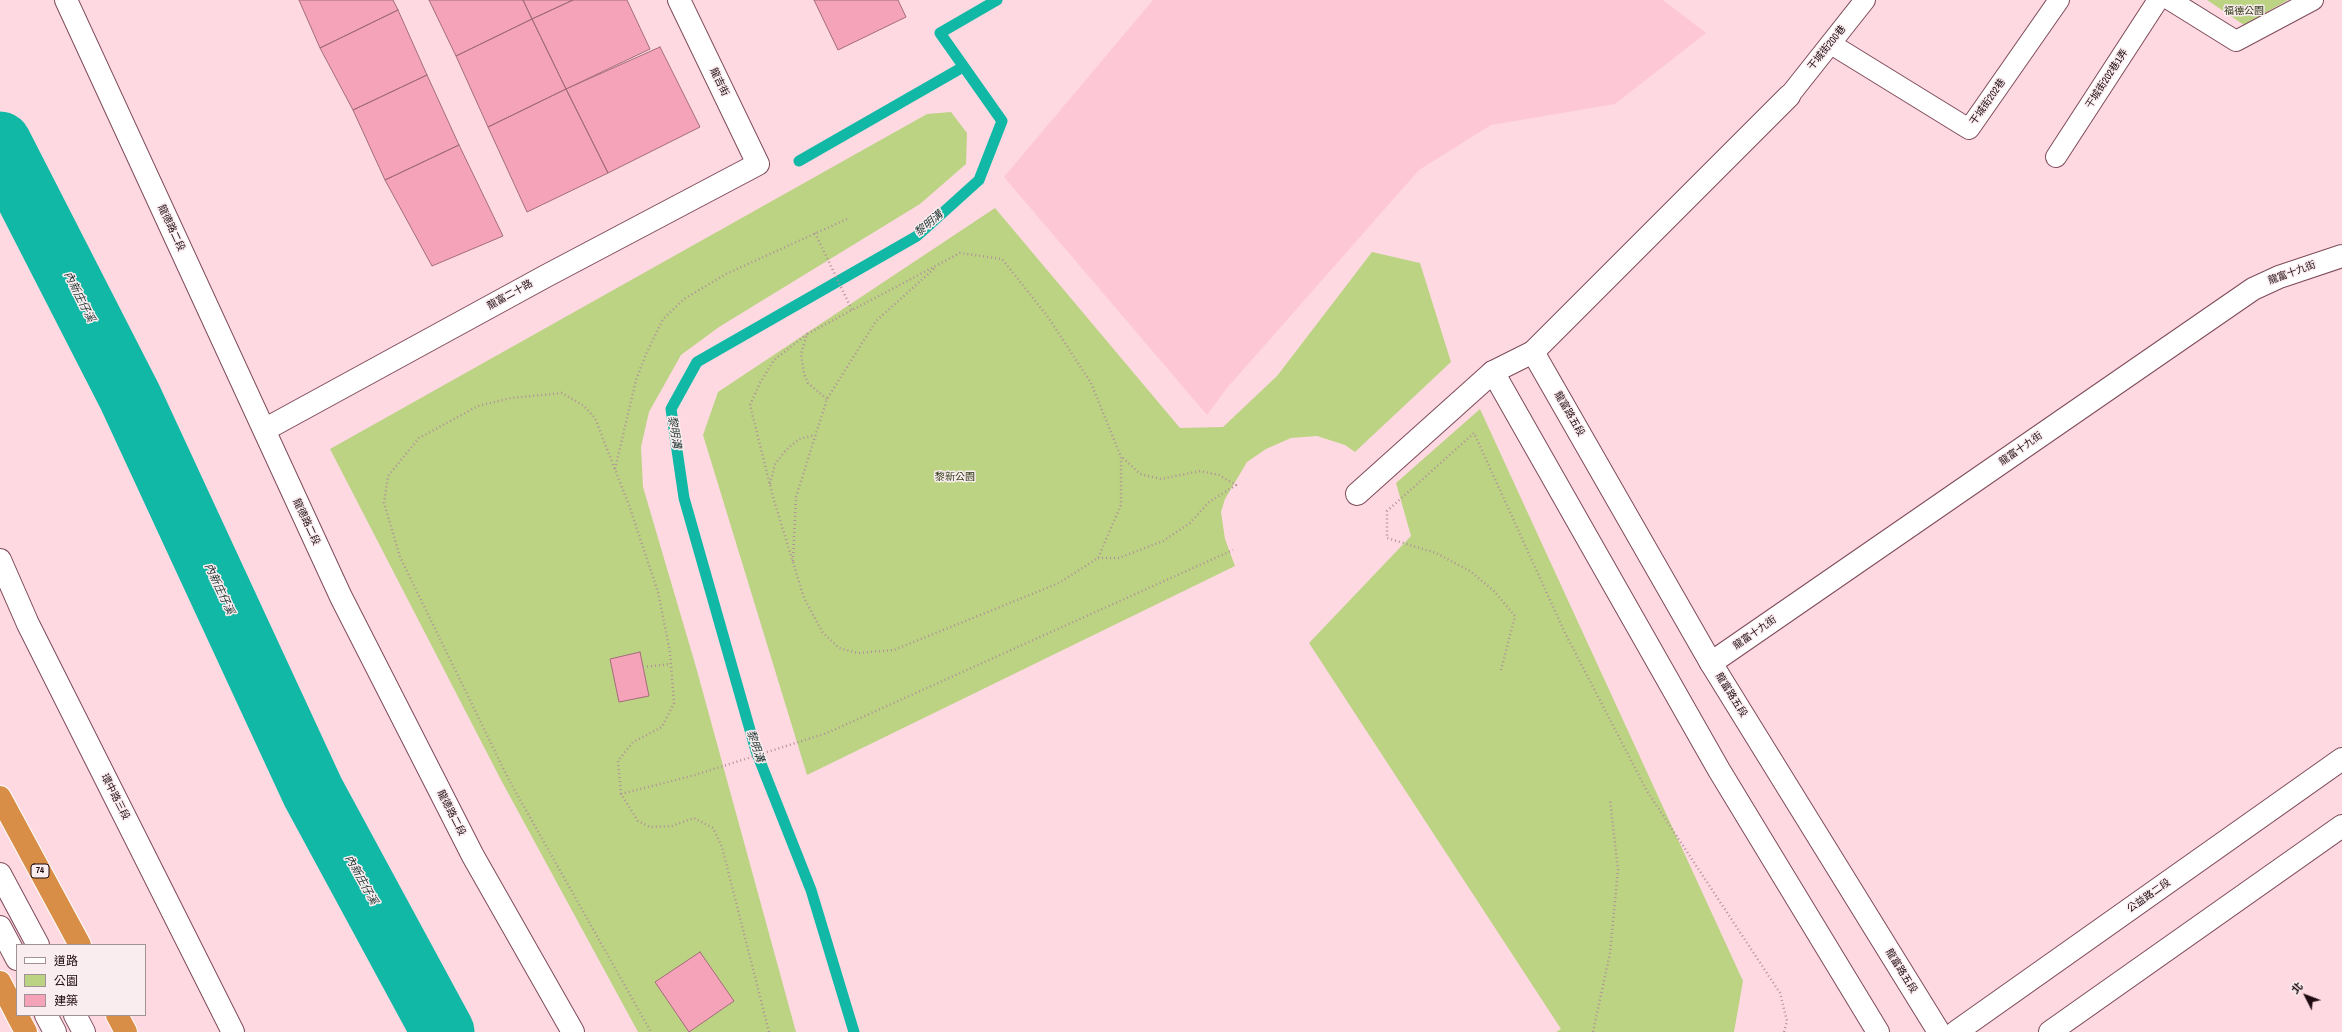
<!DOCTYPE html>
<html>
<head>
<meta charset="utf-8">
<style>
	body { margin:0 }
	#map { position:relative; width:2342px; height:1032px; overflow:hidden; background:#fed9e2; font-family:"Archivo Narrow","Noto Sans TC",sans-serif }
	canvas { display:block }
	.legend { position:absolute; left:16px; top:944px; width:130px; height:72px; box-sizing:border-box; background:#faedf0; border:1px solid #a29296; margin:0; padding:5px 7px; list-style:none; font-size:12px; color:#1e0a10 }
	.legend li { display:flex; align-items:center; gap:8px; height:20px }
	.legend b { width:20px; border:1px solid #a29296 }
	.north { position:absolute; left:2286px; top:976px; width:40px; height:40px; -webkit-text-stroke:3px #faedf0; paint-order:stroke; rotate:312deg; font-size:11px; font-weight:700; line-height:16px; text-align:center; color:#1e0a10 }
	.north::after { content:''; display:block; margin:auto; width:14px; height:18px; background:#1e0a10; clip-path:polygon(50% 0,100% 100%,50% 72%,0 100%) }
</style>
</head>
<body>
<div id="map">
<canvas width="2342" height="1032"></canvas>
<ul class="legend">
<li><b style="height:5px;background:#fff"></b>道路</li>
<li><b style="height:11px;background:#bcd384"></b>公園</li>
<li><b style="height:11px;background:#f4a3b9"></b>建築</li>
</ul>
<div class="north">北</div>
</div>
<script>
const g = document.querySelector('canvas').getContext('2d');
g.lineJoin = 'round';
function paint(path, color) { g.fillStyle = color; g.fill(path, 'evenodd'); }
const shape = rows => new Path2D(rows.map(r => 'M' + r).join(''));
function stroke(path, color, width, dash) { g.strokeStyle = color; g.lineWidth = width; g.lineCap = dash ? 'butt' : 'round'; g.setLineDash(dash || []); g.stroke(path); }
function write(font, color, halo, rows, align = 'center') {
  g.font = font + ' "Archivo Narrow","Noto Sans TC",sans-serif'; g.lineWidth = 3; g.setLineDash([]); g.textBaseline = 'middle'; g.strokeStyle = halo; g.fillStyle = color; for (const [text, x, y, turn = 0] of rows) {
    g.save(); g.translate(x, y); g.rotate((+turn || 0) * Math.PI / 180); g.textAlign = isNaN(turn) ? turn : align; if (halo) g.strokeText(text, 0, 0); g.fillText(text, 0, 0); g.restore();
  }
}
paint(shape([
	[1153,0,1663,0,1706,33,1615,104,1491,125,1419,170,1227,388,1207,415,1004,177]
]), '#fec7d5');
paint(shape([
	[2207,0,2288,0,2244,25],
	[951,112,967,133,966,164,920,204,719,327,681,355,649,412,641,447,643,487,696,667,796,1032,638,1032,501,780,330,449,927,114],
	[995,208,1180,428,1223,427,1277,376,1372,252,1420,263,1451,362,1355,452,1345,445,1317,436,1291,438,1266,449,1247,462,1225,499,1221,512,1225,539,1235,566,807,775,703,435,718,392],
	[1480,409,1743,981,1734,1032,1556,1032,1561,1029,1309,643,1411,536,1396,483]
]), '#bcd384');
stroke(shape([
	[799,161,963,67],
	[854,1032,811,890,756,751,684,498,671,409,697,362,917,236,979,180,1002,121,940,33,997,0]
]), '#10b8a5', 11);
stroke(shape([
	[0,143,130,397,313,792,443,1032]
]), '#10b8a5', 63);
const building = shape([
	[299,0,393,0,398,10,320,48,299,0],
	[429,0,523,0,532,19,456,56,429,0],
	[523,0,573,0,532,19,523,0],
	[573,0,627,0,650,49,566,89,532,19,573,0],
	[814,0,898,0,906,17,838,50,814,0],
	[398,10,427,75,353,110,320,48,398,10],
	[532,19,566,89,488,127,456,56,532,19],
	[660,47,700,127,608,173,566,89,660,47],
	[427,75,459,145,385,180,353,110,427,75],
	[566,89,608,173,527,212,488,127,566,89],
	[459,145,503,236,432,266,385,180,459,145],
	[640,652,649,696,619,702,610,659,640,652],
	[700,952,734,1001,689,1032,655,982,700,952]
]);
paint(building, '#f4a3b9');
stroke(building, '#a36c7b', 1);
const lane = shape([
	[2170,0,2236,41,2313,0],
	[1831,44,1969,129,2059,0],
	[1789,96,1865,0],
	[2056,157,2158,0]
]);
const street = shape([
	[66,0,341,597,473,856,573,1032],
	[264,430,546,276,758,164,679,0],
	[1357,494,1493,372,1533,352,1789,96],
	[1711,663,2253,289,2279,277,2342,256]
]);
const secondary = shape([
	[1533,352,1711,663,1939,1032],
	[1493,372,1719,770,1878,1032],
	[0,560,28,624,233,1032],
	[0,874,38,945],
	[0,927,17,959],
	[46,1015,55,1032],
	[75,1015,84,1032],
	[1956,1032,2342,759],
	[2050,1032,2342,826]
]);
const highway = shape([
	[0,797,80,945],
	[0,982,17,1015],
	[17,1015,26,1032],
	[117,1015,126,1032]
]);
stroke(lane, '#7e4b5a', 22);
stroke(street, '#7e4b5a', 24);
stroke(secondary, '#7e4b5a', 24);
stroke(highway, '#fff', 24);
stroke(shape([
	[815,233,852,310],
	[807,334,774,360,760,383,750,405,773,497,804,598,823,633,839,648,858,653,894,650,1059,583,1098,558,1121,505,1121,457,1091,383,1048,317,1002,259,960,253,807,334,801,354,804,374,808,383,827,399],
	[615,469,636,380,646,354,663,319,684,299,726,274,847,219],
	[770,484,775,464,786,450,799,439,815,435],
	[1098,558,1119,558,1163,541,1190,523,1209,502,1236,485,1219,475,1200,471,1161,479,1140,474,1122,457],
	[793,561,796,497,827,399,876,321,936,267],
	[643,667,671,664],
	[1501,670,1515,616,1494,591,1470,571,1436,553,1387,538,1387,511,1474,433,1565,633,1647,791,1780,993,1787,1021,1784,1032],
	[621,794,618,761,633,742,662,727,674,703,670,652,658,592,630,508,595,418,584,406,562,393,511,398,478,406,419,438,388,476,384,503,400,557,509,780,651,1032],
	[769,1032,722,847,713,828,694,818,672,826,650,827,638,821,621,794,695,775,827,733,1233,550],
	[1593,1032,1610,953,1618,870,1610,799]
]), '#b09199', 2.5, [1, 3]);
stroke(lane, '#fff', 20);
stroke(street, '#fff', 22);
stroke(secondary, '#fff', 22);
stroke(highway, '#d98e48', 22);
for (const [x, y, w] of [
	[40,871,18]
]) { const box = new Path2D(); box.roundRect(x - w / 2, y - 7, w, 14, 3); g.fillStyle = '#faedf0'; g.fill(box); stroke(box, '#1e0a10', 1); }
write('bold 9px', '#1e0a10', null, [
	["74",40,871]
]);
write('10px', '#2d3710', '#faedf0', [
	["福德公園",2244,11],
	["黎新公園",955,477]
]);
write('10px', '#1e0a10', '#faedf0', [
	["干城街200巷",1827,48,-51],
	["干城街202巷1弄",2107,79,-57],
	["龍吉街",719,82,64],
	["干城街202巷",1988,102,-55],
	["龍德路二段",171,228,65],
	["龍富十九街",2292,273,-20],
	["龍富二十路",510,295,-29],
	["龍富路五段",1569,414,60],
	["龍富十九街",2021,449,-35],
	["龍德路二段",306,522,65],
	["龍富十九街",1755,633,-35],
	["龍富路五段",1731,695,58],
	["環中路三段",115,797,63],
	["龍德路二段",451,813,63],
	["公益路二段",2149,896,-35],
	["龍富路五段",1901,971,58]
]);
write('italic 11px', '#1c3430', '#faedf0', [
	["黎明溝",929,224,-40],
	["內新庄仔溪",79,297,63],
	["黎明溝",674,432,81],
	["內新庄仔溪",219,589,65],
	["黎明溝",755,746,72],
	["內新庄仔溪",361,880,61]
]);
</script>
</body>
</html>
